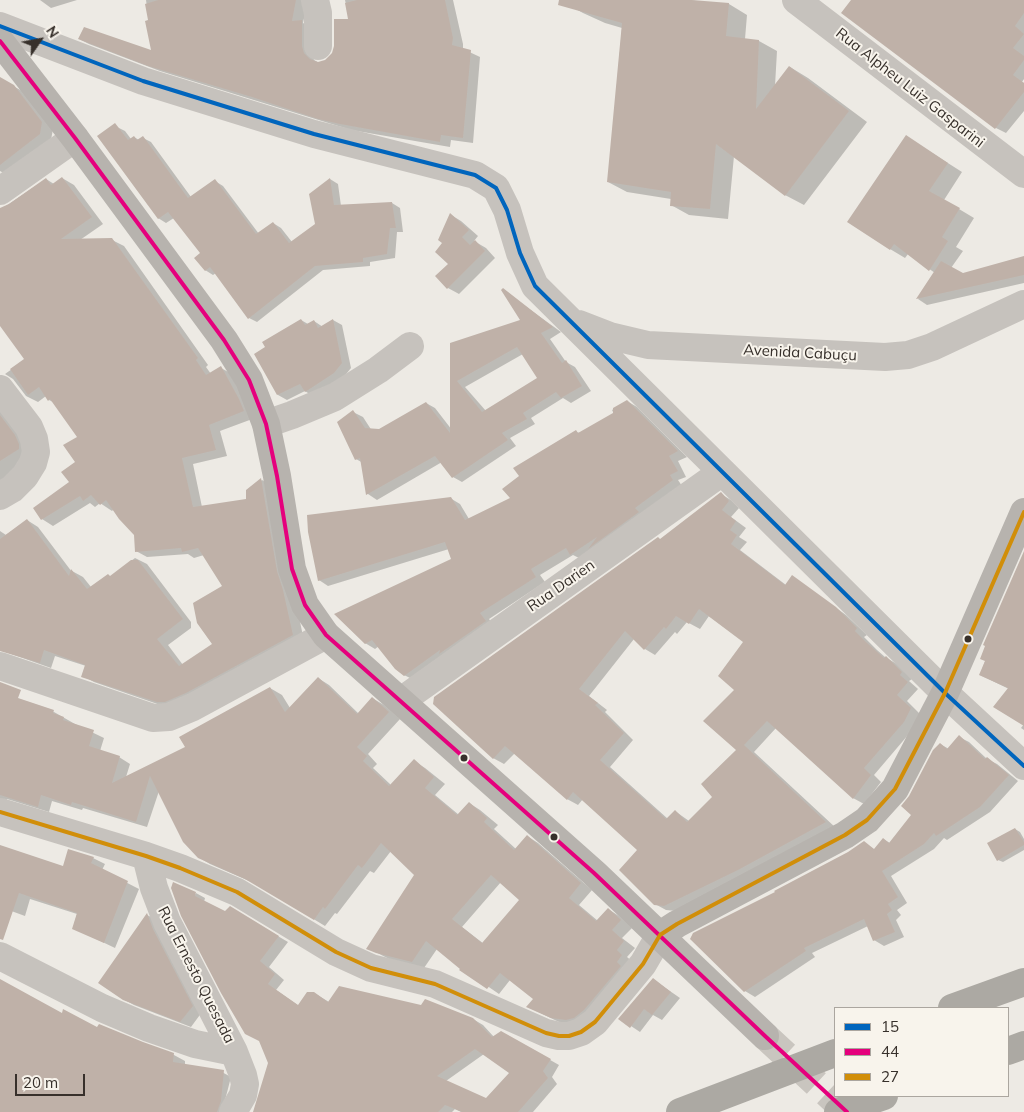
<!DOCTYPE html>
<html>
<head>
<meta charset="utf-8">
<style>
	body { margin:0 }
	#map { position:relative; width:1024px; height:1112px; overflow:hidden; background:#edeae4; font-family:Mulish,sans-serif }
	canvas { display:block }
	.legend { position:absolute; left:834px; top:1007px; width:175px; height:90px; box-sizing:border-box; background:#f8f4ec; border:1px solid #aba69f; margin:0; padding:6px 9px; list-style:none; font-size:15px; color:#37302b }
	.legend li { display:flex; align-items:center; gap:10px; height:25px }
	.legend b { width:25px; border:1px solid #aba69f }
	.north { position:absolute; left:15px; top:15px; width:50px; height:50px; -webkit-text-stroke:4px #f8f4ec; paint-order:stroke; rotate:57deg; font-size:14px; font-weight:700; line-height:20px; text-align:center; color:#37302b }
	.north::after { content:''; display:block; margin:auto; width:18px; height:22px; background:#37302b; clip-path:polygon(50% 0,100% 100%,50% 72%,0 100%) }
	.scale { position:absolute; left:15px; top:1074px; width:70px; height:22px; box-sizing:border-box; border:2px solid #37302b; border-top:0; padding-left:6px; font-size:15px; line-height:18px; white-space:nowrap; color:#37302b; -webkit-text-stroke:4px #f8f4ec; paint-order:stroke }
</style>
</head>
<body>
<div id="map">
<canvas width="1024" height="1112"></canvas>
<ul class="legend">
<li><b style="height:6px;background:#0065bd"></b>15</li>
<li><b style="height:6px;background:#e5007d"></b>44</li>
<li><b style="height:6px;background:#d18e09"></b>27</li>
</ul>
<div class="north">N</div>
<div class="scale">20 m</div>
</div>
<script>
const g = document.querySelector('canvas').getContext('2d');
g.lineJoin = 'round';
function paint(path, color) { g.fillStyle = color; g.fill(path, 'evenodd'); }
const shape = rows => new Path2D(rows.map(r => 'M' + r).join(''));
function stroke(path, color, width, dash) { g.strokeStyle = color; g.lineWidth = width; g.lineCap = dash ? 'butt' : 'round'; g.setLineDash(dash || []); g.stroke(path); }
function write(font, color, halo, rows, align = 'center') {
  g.font = font + ' Mulish,sans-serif'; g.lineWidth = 4; g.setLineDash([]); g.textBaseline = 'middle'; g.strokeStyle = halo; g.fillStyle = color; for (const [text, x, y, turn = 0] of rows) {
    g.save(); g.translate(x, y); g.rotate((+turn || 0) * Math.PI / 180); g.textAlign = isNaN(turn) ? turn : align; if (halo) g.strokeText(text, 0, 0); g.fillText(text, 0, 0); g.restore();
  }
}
paint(shape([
	[40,0,77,0,51,8],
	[146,0,303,0,306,9,303,23,312,28,312,53,314,60,319,63,327,60,333,54,349,20,345,0,453,0,463,44,463,49,480,57,473,143,451,140,450,147,351,130,160,71,89,44,79,39,153,52],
	[567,0,686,0,729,4,747,15,745,39,759,41,777,51,775,86,790,67,808,78,867,122,804,205,785,195,734,156,728,219,689,215,671,205,671,199,627,192,608,182,622,28,605,23,583,13,565,3],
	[853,0,1024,0,1024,79,1022,82,1024,83,1024,111,1006,133,996,128],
	[0,79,26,93,53,129,51,140,7,175,0,171],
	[117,127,125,131,131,139,134,137,139,140,143,138,151,142,191,197,215,181,223,186,259,234,273,223,281,228,292,242,316,225,311,195,330,179,338,184,341,206,392,203,400,208,403,232,397,232,395,258,370,262,370,266,323,270,257,322,249,318,216,273,213,275,205,270,201,253,174,218,166,223,158,218],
	[907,137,962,172,944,200,974,218,956,247,963,251,951,268,963,274,1024,257,1024,283,927,305,918,299,935,273,908,254,905,258,890,249],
	[62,178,74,185,103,224,80,240,112,240,124,246,208,365,206,367,211,374,221,368,232,374,255,418,220,431,227,456,193,464,202,507,247,500,247,490,262,480,272,486,304,641,169,708,94,682,83,676,86,666,55,656,51,668,0,650,0,531,6,535,27,520,38,527,72,572,72,571,83,577,91,587,110,577,135,558,147,564,191,622,191,628,168,645,183,665,213,644,224,586,204,555,194,558,188,554,147,557,136,551,135,535,114,509,112,511,100,503,95,507,90,503,53,526,42,519,71,483,77,463,79,437,55,403,49,400,46,396,38,402,26,396,13,379,5,374,26,359,0,324,0,210,46,179,54,184],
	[451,215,461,221,478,236,474,241,486,248,495,258,459,294,448,288,437,276,450,264,444,243],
	[503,290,561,332,550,339,566,362,575,367,591,391,571,403,563,398,531,418,535,424,510,438,516,446,462,482,453,477,442,462,377,500,368,494,363,463,356,459,353,412,363,417,374,434,426,403,435,408,452,430,451,344,522,320],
	[523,354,539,379,486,411,465,387],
	[301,320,308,324,314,321,323,327,333,320,342,325,351,368,343,378,314,397,305,391,287,400,278,395,266,348],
	[627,401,637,407,687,457,678,461,686,477,678,480,682,486,581,559,573,555,540,575,545,582,489,619,495,627,414,680,404,675,379,646,375,649,365,643,453,559,449,549,328,586,319,580,450,498,460,504,469,519,512,498,576,432,580,433,614,414,612,410],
	[0,408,26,443,30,455,0,482],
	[721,494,731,500,739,508,731,517,746,528,739,537,747,542,740,550,786,585,793,577,846,615,867,635,864,637,877,650,885,657,897,664,912,679,909,681,918,689,907,701,921,715,914,728,874,775,881,782,864,804,853,798,776,728,754,752,836,828,676,911,666,910,655,904,639,850,583,799,578,805,567,799,515,753,504,764,493,758,661,540],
	[709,616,744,642,736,690,738,750,714,797,689,821,675,811,668,819,610,767,633,740,605,712,607,710,589,696,634,639,645,649,655,655,675,632,677,634,687,622,700,629],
	[1024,554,1024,730,1021,728,1024,724,1009,689,980,675],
	[318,678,329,685,359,714,372,698,384,705,400,719,368,754,377,764,373,768,391,785,414,761,425,768,445,784,435,795,459,815,469,803,480,810,498,825,494,829,516,849,527,836,538,843,592,890,579,905,598,921,608,909,619,916,632,928,622,938,635,948,627,957,633,962,596,1017,563,1024,528,1007,535,999,510,980,499,994,461,968,437,949,424,968,389,959,368,948,416,875,391,851,374,873,370,871,337,914,335,913,325,926,256,884,210,864,198,857,159,791,147,827,83,808,82,810,52,801,49,812,7,799,6,804,0,808,0,693,54,712,75,724,104,738,100,751,119,757,130,764,126,777,186,748,270,688,282,695,290,708],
	[501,882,521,900,484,944,462,927],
	[959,737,969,742,987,759,997,764,1018,781,990,812,947,840,944,838,934,849,891,876,907,903,897,910,901,915,896,920,904,937,884,946,874,940,868,926,812,953,815,957,755,997,745,991,691,939,849,853,864,843,875,850,883,839,890,843,913,815,910,797,940,744,949,749],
	[1015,829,1020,832,1024,839,1024,850,1003,862,998,860],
	[0,846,63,867,93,858,105,864,102,870,139,889,115,948,73,928,77,914,30,899,25,916,3,908,0,918],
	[196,893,205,898,204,902,225,912,230,908,288,942,269,967,284,980,276,990,299,1006,314,993,329,1002,473,1019,483,1025,494,1037,501,1032,559,1065,552,1077,557,1084,533,1112,461,1112,455,1109,452,1112,254,1112,270,1063,261,1041,182,915],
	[484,1054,511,1073,486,1100,446,1081],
	[147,915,157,920,202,1012,191,1027,134,1005,123,999],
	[0,980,62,1014,97,1028,174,1055,185,1061,185,1065,220,1071,231,1077,222,1112,12,1112,0,1108],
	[654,980,680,998,662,1020,653,1015,640,1032,631,1026]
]), '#0003');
paint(shape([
	[158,0,296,0,292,21,302,20,302,46,304,53,310,59,318,62,325,60,332,53,334,46,334,19,348,19,345,3,357,0,445,0,453,38,452,45,471,50,463,138,441,135,440,142,340,124,318,119,252,97,148,66,78,39,84,27,151,50,145,21,148,20,145,4],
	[559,0,692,0,729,3,726,36,759,40,756,109,789,66,849,111,785,196,716,144,710,209,670,206,671,192,607,182,622,23,558,5],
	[851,0,1024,0,1024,13,1015,26,1024,34,1013,48,1024,56,1024,60,1013,75,1024,83,1024,92,995,129,841,13],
	[0,77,14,85,42,122,40,134,0,165],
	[115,123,128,140,134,136,137,140,143,136,188,198,215,179,256,234,273,222,289,243,315,224,309,194,330,178,334,205,392,202,396,228,390,228,387,254,363,258,363,262,315,266,248,319,210,267,205,271,194,258,200,253,168,212,158,219,97,136],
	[906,135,948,163,929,191,960,208,942,237,948,241,929,271,894,244,890,250,847,222],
	[62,177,92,217,61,239,112,238,198,358,196,360,206,375,221,366,239,399,244,411,209,425,216,450,182,458,193,507,246,499,246,490,261,478,277,571,283,590,293,635,186,693,165,702,157,702,81,677,85,665,44,650,40,663,0,651,0,539,27,519,69,576,71,569,87,589,108,574,110,576,131,560,138,560,183,619,157,639,179,666,212,644,197,623,193,603,222,586,198,548,182,552,181,548,135,552,134,535,119,519,106,500,100,505,91,495,83,501,80,496,41,520,33,508,69,482,61,472,75,462,63,445,77,437,50,399,48,401,39,387,28,395,10,369,24,359,0,326,0,208,9,204,46,178,51,185],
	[450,213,469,230,462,237,470,245,475,240,485,251,447,289,435,276,448,264,435,252,442,243,438,240],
	[1024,256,1024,275,916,299,941,261,963,273],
	[503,288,553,327,541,333,562,363,566,360,582,386,561,398,556,392,523,413,527,419,502,433,508,440,452,478,435,456,366,495,360,458,355,460,337,422,353,410,365,428,379,429,426,402,450,433,450,343,520,320,501,290],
	[517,347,537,378,482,412,457,381],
	[301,319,305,325,314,320,318,328,333,319,342,363,334,373,305,392,300,384,277,395,254,354,265,347,262,342],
	[627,400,678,451,669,456,678,471,670,475,673,480,635,508,639,512,588,549,597,537,570,555,566,548,531,569,536,577,480,613,486,621,439,654,440,650,404,676,395,669,372,640,365,644,334,614,451,559,445,542,318,581,308,532,307,515,451,497,465,520,510,498,502,489,519,476,513,468,576,430,578,433,613,413,613,408],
	[0,415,15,435,19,444,19,449,0,461],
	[721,492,729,501,722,510,736,521,730,530,737,535,731,544,785,585,792,575,836,607,857,628,855,631,866,642,884,658,886,656,902,672,900,675,908,682,897,695,911,708,904,722,864,768,871,775,853,799,767,721,744,745,826,822,738,870,664,906,654,905,619,870,637,850,573,792,567,800,505,746,493,759,433,704,434,697,658,537,660,539],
	[699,609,743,642,718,676,734,690,703,721,736,750,701,784,712,797,687,822,675,810,666,819,600,760,624,733,595,705,598,703,579,689,625,631,644,650,664,627,666,629,676,616,689,624],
	[1024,551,1024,726,993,707,1008,688,979,675,985,661,980,659,985,646,983,645],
	[318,677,357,714,372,697,389,712,357,747,367,756,363,761,389,786,414,759,434,777,425,788,457,815,469,802,487,818,484,822,514,850,527,835,581,883,569,898,596,921,608,908,621,920,612,930,624,941,617,950,622,955,617,962,621,966,584,1010,574,1018,566,1020,551,1018,526,1007,533,999,500,973,487,989,459,970,460,969,426,941,412,962,376,953,366,949,414,875,381,843,362,868,358,865,325,909,323,907,314,920,245,879,198,858,183,842,150,776,136,822,72,802,71,805,41,795,38,807,0,795,0,682,21,690,18,698,54,710,53,713,64,717,63,720,94,730,89,746,120,756,112,783,185,747,179,737,270,687,285,712],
	[491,875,519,900,482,943,452,919],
	[959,735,985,759,987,757,1009,775,980,807,936,836,934,833,924,844,882,871,898,897,888,904,892,910,887,914,895,932,873,941,864,919,804,948,806,951,744,992,690,939,693,933,775,892,774,891,848,852,864,841,874,849,883,838,889,843,911,815,901,806,909,796,933,750,940,743,947,749],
	[1015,828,1024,842,1024,845,997,861,987,843],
	[0,845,63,866,68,849,94,857,91,863,128,881,104,943,72,929,77,913,19,893,3,940,0,939],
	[173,882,196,892,195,896,225,911,230,906,279,936,260,961,275,974,268,984,298,1005,307,992,314,992,328,1002,339,986,421,1005,425,999,473,1018,492,1037,501,1031,551,1059,543,1071,548,1078,518,1112,462,1112,445,1105,438,1112,253,1112,268,1063,259,1041,245,1034,221,993,181,916,171,888],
	[475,1049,509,1073,486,1098,437,1076],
	[147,913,153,929,193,1006,180,1022,123,1000,98,983],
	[653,978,671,992,652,1015,644,1009,630,1028,618,1019],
	[0,979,62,1013,63,1009,97,1027,99,1024,143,1042,174,1053,173,1062,224,1070,221,1101,217,1112,0,1112]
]), '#bfb1a8');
stroke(shape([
	[765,1036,847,1112]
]), '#c9c5bf', 28, [28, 14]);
stroke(shape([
	[315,0,318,13,318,46],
	[796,0,1024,174],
	[0,26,143,81,314,134,475,175,496,188,507,210,520,253,535,286,945,693,1024,766],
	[0,191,75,138],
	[579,324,610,336,648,345,885,357,908,355,932,347,1024,304],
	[0,389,29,427,34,439,36,452,33,463,25,476,12,489,0,496],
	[266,424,292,415,335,397,378,370,410,346],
	[0,666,153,718,169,717,193,707,326,635],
	[401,701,722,472],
	[0,812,146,856,180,868,237,892,336,952,371,968,435,984,546,1033,559,1036,569,1036,581,1032,595,1022,643,964,660,935],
	[146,856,154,888,167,922,234,1052,243,1075,245,1084,243,1095,233,1112],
	[0,956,102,1008,149,1028,195,1044,234,1052]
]), '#c6c2bd', 28);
stroke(shape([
	[0,41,75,138,224,340,249,380,266,424,277,476,292,569,305,605,326,635,594,873,765,1036],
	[660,935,677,924,845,835,867,820,895,789,945,693,1024,512]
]), '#b7b3ae', 28);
stroke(shape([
	[952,1008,1024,982],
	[1008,1051,1024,1045],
	[680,1112,835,1053],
	[838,1112,884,1096]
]), '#aca9a3', 28);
stroke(shape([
	[0,26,143,81,314,134,475,175,496,188,507,210,520,253,535,286,945,693,1024,766]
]), '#0065bd', 4);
stroke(shape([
	[0,41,75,138,224,340,249,380,266,424,277,476,292,569,305,605,326,635,594,873,765,1036,847,1112]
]), '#e5007d', 4);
stroke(shape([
	[0,812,146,856,180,868,237,892,336,952,371,968,435,984,546,1033,559,1036,569,1036,581,1032,595,1022,643,964,660,935,677,924,845,835,867,820,895,789,945,693,1024,512]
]), '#d18e09', 4);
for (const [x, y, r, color] of [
	[968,639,4.5,"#37302b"],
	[464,758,4.5,"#37302b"],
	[554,837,4.5,"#37302b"]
]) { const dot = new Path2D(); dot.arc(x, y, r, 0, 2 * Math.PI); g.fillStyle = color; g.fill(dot); stroke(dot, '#f8f4ec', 2); }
write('15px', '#37302b', '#f8f4ec', [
	["Rua Alpheu Luiz Gasparini",910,88,38],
	["Avenida Cabuçu",800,353,3],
	["Rua Darien",561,586,-35],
	["Rua Ernesto Quesada",196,975,63]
]);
</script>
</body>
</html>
